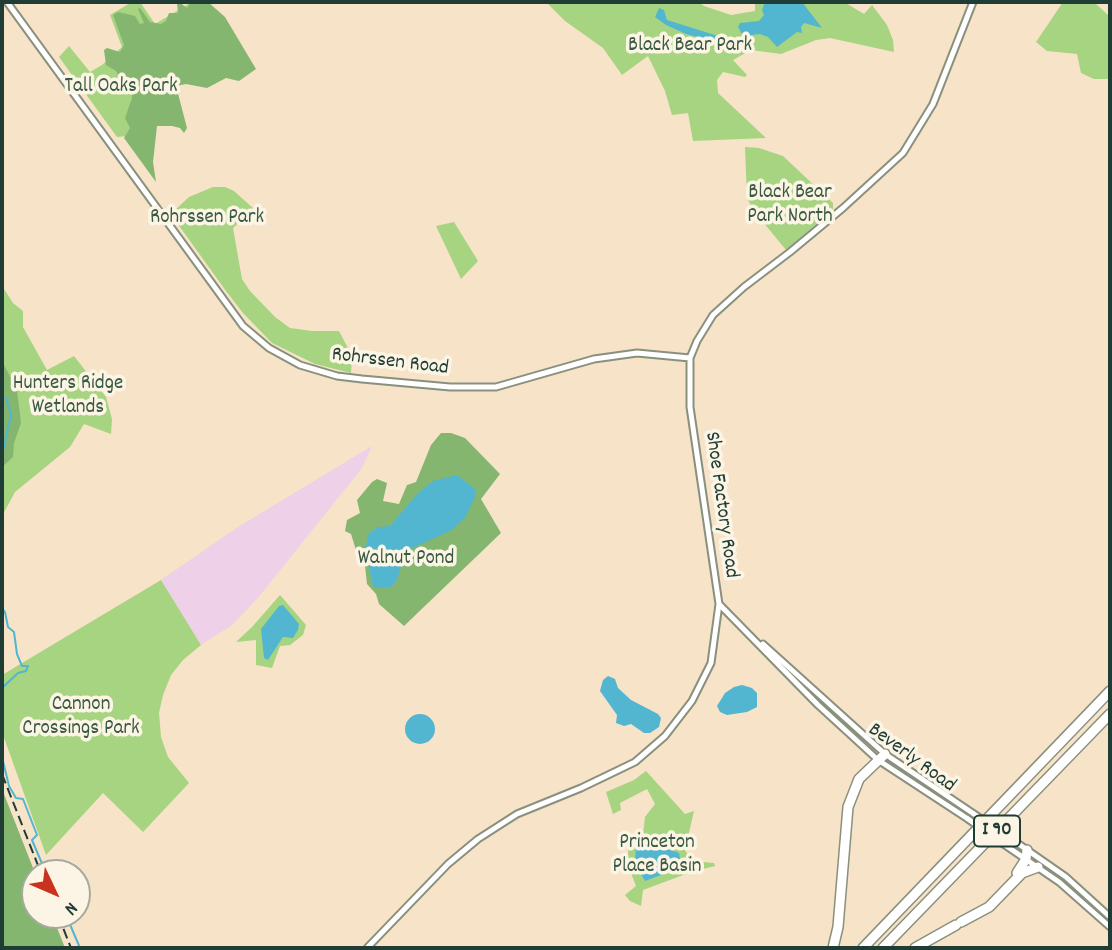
<!DOCTYPE html>
<html>
<head>
<meta charset="utf-8">
<style>
	body { margin:0 }
	#map { position:relative; width:1112px; height:950px; overflow:hidden; background:#f6e3c8; font-family:Dekko,sans-serif }
	canvas { display:block }
	.frame { position:absolute; inset:0; border:4px solid #1f3d34; pointer-events:none }
	.north { position:absolute; left:21px; top:859px; width:70px; height:70px; box-sizing:border-box; background:#fcf5e5; border:2px solid #a4ab9e; border-radius:50%; rotate:134deg; font-size:19px; font-weight:700; line-height:28px; text-align:center; color:#1f3d34 }
	.north::after { content:''; display:block; margin:auto; width:24px; height:32px; background:#c8321e; clip-path:polygon(50% 0,100% 100%,50% 72%,0 100%) }
</style>
</head>
<body>
<div id="map">
<canvas width="1112" height="950"></canvas>
<div class="frame"></div>
<div class="north">N</div>
</div>
<script>
const g = document.querySelector('canvas').getContext('2d');
g.lineJoin = 'round';
function paint(path, color) { g.fillStyle = color; g.fill(path, 'evenodd'); }
const shape = rows => new Path2D(rows.map(r => 'M' + r).join(''));
function stroke(path, color, width, dash) { g.strokeStyle = color; g.lineWidth = width; g.lineCap = dash ? 'butt' : 'round'; g.setLineDash(dash || []); g.stroke(path); }
function write(font, color, halo, rows, align = 'center') {
  g.font = font + ' Dekko,sans-serif'; g.lineWidth = 7; g.setLineDash([]); g.textBaseline = 'middle'; g.strokeStyle = halo; g.fillStyle = color; for (const [text, x, y, turn = 0] of rows) {
    g.save(); g.translate(x, y); g.rotate((+turn || 0) * Math.PI / 180); g.textAlign = isNaN(turn) ? turn : align; if (halo) g.strokeText(text, 0, 0); g.fillText(text, 0, 0); g.restore();
  }
}
paint(shape([
	[372,446,362,468,257,599,232,625,201,645,161,580,238,527]
]), '#eed0e8');
paint(shape([
	[132,2,140,2,155,24,192,2,177,70,138,135,117,137,59,57,69,46,90,72,102,65,122,47,110,15],
	[546,2,698,2,704,6,731,15,755,11,755,2,844,2,864,14,872,5,887,25,893,40,894,52,830,38,816,40,781,54,751,50,733,60,747,75,745,77,723,72,717,80,718,93,766,138,693,141,688,113,672,115,665,91,648,56,622,75,603,48,565,21],
	[1063,2,1094,2,1110,17,1110,79,1094,79,1081,73,1077,54,1047,51,1036,42],
	[745,147,759,148,783,156,833,203,833,210,786,250,754,211,747,198],
	[213,187,225,187,234,191,254,209,233,228,242,279,250,291,275,317,290,328,312,331,339,331,352,356,351,373,315,364,272,343,243,313,226,291,172,216,174,211,189,197],
	[454,222,478,261,461,279,436,226],
	[2,286,13,303,23,311,23,327,47,370,74,356,106,397,112,419,111,434,84,424,70,447,15,492,2,516],
	[161,580,201,645,183,660,171,675,163,695,159,713,161,737,168,757,189,783,143,832,103,793,46,855,2,732,2,675],
	[280,595,306,625,303,635,290,645,280,646,272,668,256,665,256,640,236,642,252,627],
	[646,771,685,814,694,811,685,850,689,857,692,861,714,863,715,866,694,871,643,890,641,906,630,901,625,895,636,886,627,863,630,835,643,834,645,817,655,804,647,789,620,803,621,810,613,814,606,792,634,780]
]), '#a7d481');
paint(shape([
	[179,2,187,8,191,2,208,2,225,17,256,69,239,81,226,78,207,88,186,84,176,86,187,128,184,133,180,128,172,126,157,126,153,162,156,182,124,138,130,128,125,118,132,98,131,86,124,85,116,71,106,65,104,50,107,48,120,52,124,45,113,15,118,12,131,15,135,16,140,24,144,23,138,9,140,8,150,22,161,24,166,21,169,13,178,13,177,3],
	[2,361,17,390,21,423,14,443,13,457,2,467],
	[441,433,451,433,465,438,500,474,481,499,501,533,404,626,379,604,376,594,367,584,363,548,356,550,351,534,345,531,347,520,360,513,357,500,372,482,377,479,387,483,383,501,399,504,407,485,416,482,431,445],
	[2,789,35,873,35,915,52,915,65,948,2,948]
]), '#85b66f');
paint(shape([
	[765,2,802,2,822,28,804,23,801,27,802,33,797,32,777,47,768,37,760,34,743,36,738,27,740,23,759,21,764,15,762,10],
	[659,8,664,10,667,20,718,36,718,39,709,40,686,34,666,25,655,17],
	[457,475,475,489,475,497,465,518,452,530,406,551,397,580,391,587,377,588,373,586,365,550,369,533,378,527,390,526,417,494,433,481],
	[283,605,299,624,298,630,293,638,283,637,268,660,264,658,261,629,279,606],
	[608,676,615,679,618,688,631,700,658,714,661,718,659,727,650,733,644,733,631,724,624,726,616,723,617,715,600,691,603,680],
	[742,685,752,688,757,693,757,707,747,712,727,715,720,712,717,706,725,693,734,687],
	'405 729a15 15 0 1 1 30 0a15 15 0 1 1-30 0Z',
	[653,836,664,847,679,853,681,865,677,869,645,881,635,864,636,845,637,842]
]), '#52b6d0');
stroke(shape([
	[2,397,6,399,11,414,2,455],
	[2,479,2,482],
	[2,608,5,612,8,627,14,632,17,654,22,666,28,666,26,671,18,673,2,688],
	[2,757,9,786,16,798,23,799,37,835,32,840,46,873],
	[66,915,80,948]
]), '#52b6d0', 2);
const tertiary = shape([
	[7,2,243,326,269,348,300,365,337,376,362,379,450,387,496,387,594,359,637,353,690,358],
	[719,604,818,705,878,760,968,819],
	[763,644,885,754,974,814],
	[1010,838,1066,877,1110,917],
	[1002,843,1059,882,1110,927],
	[367,948,448,864,478,839,517,814,581,788,635,762,665,736,692,701,711,663,719,604,690,407,690,358,697,341,713,315,744,287,790,252,843,208,903,153,933,104,973,2]
]);
const motorway = shape([
	[1017,873,1026,859,1027,850],
	[961,922,989,907,1022,873,1038,867],
	[833,948,838,927,848,807,859,779,885,754],
	[863,948,1110,691],
	[883,948,1110,714],
	[915,948,956,925]
]);
stroke(tertiary, '#8a907e', 9);
stroke(motorway, '#8a907e', 12);
stroke(tertiary, '#fff', 5);
stroke(motorway, '#fff', 9);
stroke(shape([
	[2,774,41,873],
	[58,915,71,948]
]), '#1f3d34', 2, [10, 5]);
const tertiaryBridge = shape([
	[974,814,1010,838],
	[968,819,1002,843]
]);
stroke(tertiaryBridge, '#8a907e', 9, []);
stroke(tertiaryBridge, '#fff', 5);
for (const [x, y, w] of [
	[997,831,46]
]) { const box = new Path2D(); box.roundRect(x - w / 2, y - 15.5, w, 31, 5); g.fillStyle = '#fcf5e5'; g.fill(box); stroke(box, '#1f3d34', 2); }
write('bold 19px', '#1f3d34', null, [
	["I 90",997,831]
]);
write('21px', '#3a5b43', '#fcf5e5', [
	["Black Bear Park",690,47],
	["Tall Oaks Park",121,88],
	["Black Bear",790,194],
	["Park North",790,218],
	["Rohrssen Park",207,219],
	["Hunters Ridge",68,385],
	["Wetlands",68,409],
	["Walnut Pond",406,560],
	["Cannon",81,706],
	["Crossings Park",81,730],
	["Princeton",657,844],
	["Place Basin",657,868]
]);
write('21px', '#1f3d34', '#fcf5e5', [
	["Rohrssen Road",390,363,7],
	["Shoe Factory Road",720,505,82],
	["Beverly Road",911,759,36]
]);
</script>
</body>
</html>
